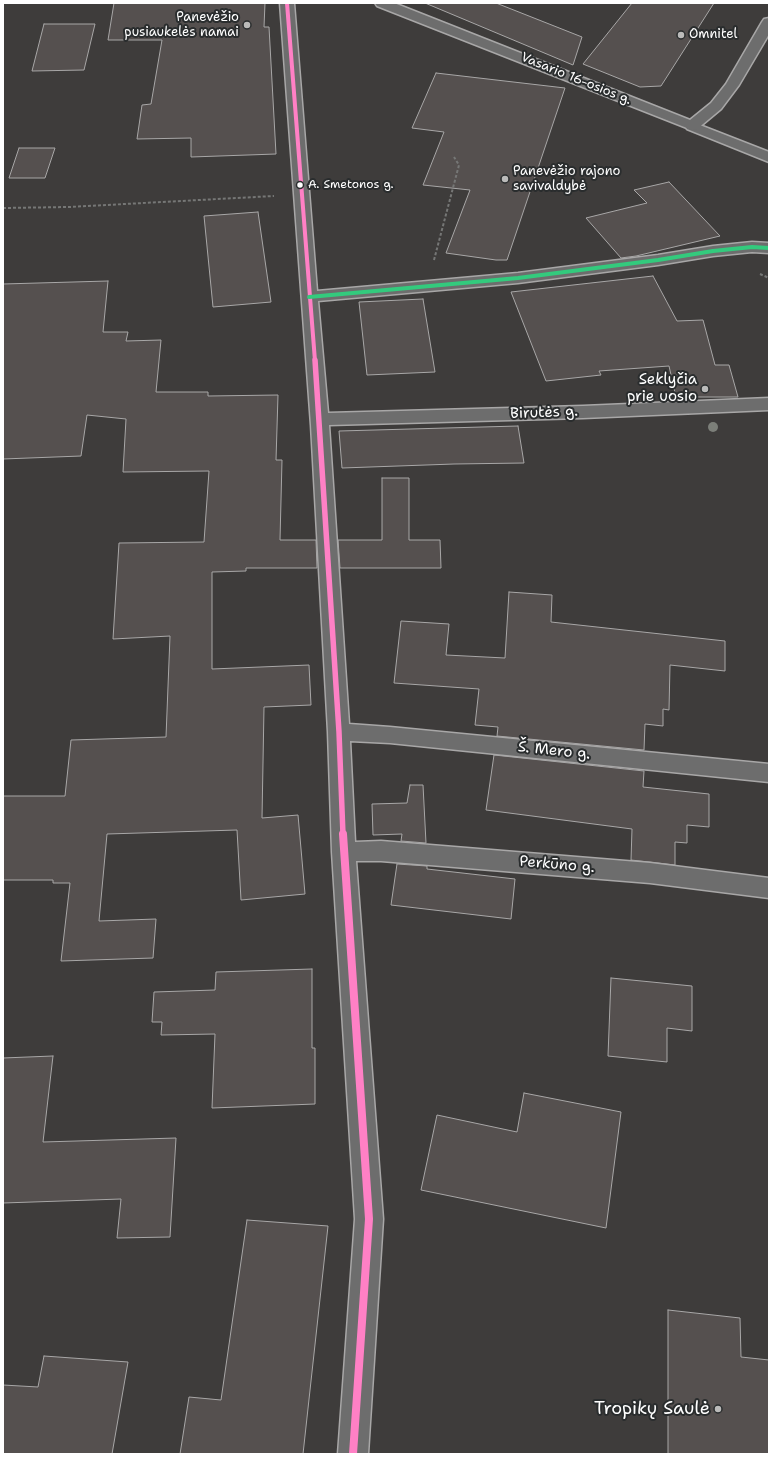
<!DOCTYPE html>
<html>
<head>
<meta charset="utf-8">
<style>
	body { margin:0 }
	#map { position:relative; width:772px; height:1457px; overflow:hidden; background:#3e3c3b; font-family:"Shantell Sans",sans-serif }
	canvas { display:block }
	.frame { position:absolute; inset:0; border:4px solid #fff; pointer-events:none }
</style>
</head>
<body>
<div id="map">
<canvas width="772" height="1457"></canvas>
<div class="frame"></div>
</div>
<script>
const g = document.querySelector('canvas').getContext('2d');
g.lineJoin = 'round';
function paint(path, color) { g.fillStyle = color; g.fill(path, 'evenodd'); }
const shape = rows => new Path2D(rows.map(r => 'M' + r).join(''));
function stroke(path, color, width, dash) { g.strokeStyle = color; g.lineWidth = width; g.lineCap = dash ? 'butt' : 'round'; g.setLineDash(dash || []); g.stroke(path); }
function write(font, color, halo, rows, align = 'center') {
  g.font = font + ' "Shantell Sans",sans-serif'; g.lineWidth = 4; g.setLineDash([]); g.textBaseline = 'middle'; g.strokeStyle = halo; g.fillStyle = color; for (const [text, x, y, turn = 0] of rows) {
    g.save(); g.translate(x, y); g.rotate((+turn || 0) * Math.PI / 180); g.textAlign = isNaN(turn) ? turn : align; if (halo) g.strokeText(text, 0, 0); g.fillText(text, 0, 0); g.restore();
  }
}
const building = shape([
	[114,3,265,3,264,27,269,27,276,154,191,157,191,138,137,139,142,105,151,104,162,40,108,40,114,3],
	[425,3,496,3,582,37,573,65,425,3],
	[632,3,714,3,661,86,640,87,583,64,632,3],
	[44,24,95,24,84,70,32,71,44,24],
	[436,73,565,88,507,260,496,260,446,253,470,190,423,185,444,132,412,128,436,73],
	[19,148,55,148,45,178,9,178,19,148],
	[669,182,720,236,636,256,621,258,586,218,647,203,634,190,669,182],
	[258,212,271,302,213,307,204,216,258,212],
	[653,276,677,321,703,320,715,365,729,365,738,397,676,397,669,366,599,371,601,375,546,381,511,292,653,276],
	[108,281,103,332,128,332,126,341,161,340,156,392,208,392,208,396,278,395,276,460,282,460,280,540,316,540,317,568,246,568,246,571,212,572,212,669,309,665,311,705,264,707,262,818,298,815,305,894,241,900,237,830,107,834,99,921,156,919,153,958,61,961,70,883,53,883,53,880,3,880,3,796,65,796,71,740,166,737,170,636,113,639,119,543,204,542,209,471,123,472,126,419,87,415,81,456,3,459,3,284,108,281],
	[423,299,435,372,367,375,359,302,423,299],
	[518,426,524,463,454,464,342,468,339,431,518,426],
	[382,478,409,478,409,540,440,540,441,568,340,568,338,540,382,540,382,478],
	[509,592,552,595,551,622,725,641,725,671,670,665,669,710,663,709,663,726,645,724,644,750,497,736,498,727,475,725,479,689,394,683,401,621,449,624,446,655,505,658,509,592],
	[494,755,644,771,643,787,709,794,709,827,687,825,687,843,675,842,675,865,631,860,632,829,486,810,494,755],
	[410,785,423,785,426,843,401,841,402,834,373,835,372,804,407,803,410,785],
	[397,864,427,866,427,869,515,879,511,919,391,905,397,864],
	[312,969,312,1048,315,1048,315,1104,212,1108,215,1034,161,1035,162,1022,152,1022,154,992,215,990,216,972,312,969],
	[611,978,692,986,692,1031,667,1028,667,1062,608,1056,611,978],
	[53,1056,43,1142,176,1138,170,1237,117,1238,121,1199,3,1203,3,1058,53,1056],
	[524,1093,621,1112,606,1228,421,1190,437,1115,517,1132,524,1093],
	[247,1220,328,1226,303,1454,180,1454,189,1397,221,1400,247,1220],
	[668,1310,740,1318,741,1357,769,1360,769,1454,668,1454,668,1310],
	[44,1356,128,1362,112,1454,3,1454,3,1385,38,1387,44,1356]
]);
paint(building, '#55504f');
stroke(building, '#a8a7a7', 1);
const street = shape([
	[280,3,294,3,317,291,518,273,658,255,713,246,752,242,769,243,769,253,752,252,713,256,658,265,518,283,318,301,328,413,583,406,769,398,769,410,583,418,329,425,349,724,390,727,769,764,769,782,390,743,350,741,355,842,381,841,650,863,769,878,769,898,650,883,381,861,356,861,383,1219,368,1454,338,1454,355,1219,332,852,328,732,311,425,280,3],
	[692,122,769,152,769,162,687,129,685,126,687,123,692,122]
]);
const secondary = shape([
	[375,3,394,3,690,120,711,103,726,84,762,22,764,19,769,18,769,34,739,85,721,109,697,129,692,130,377,6,375,3]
]);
stroke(street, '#a8a7a7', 3);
stroke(secondary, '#a8a7a7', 3);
stroke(shape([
	[3,208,69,207,274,196],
	[434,260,459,165,454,157],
	[760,274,769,278]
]), '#767776', 2, [3, 2]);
paint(street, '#6d6d6d');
paint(secondary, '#6d6d6d');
stroke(shape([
	[287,3,315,361]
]), '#ff80c5', 4);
stroke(shape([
	[315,360,339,732,343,835]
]), '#ff80c5', 5.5);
stroke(shape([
	[343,834,369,1219,353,1454]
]), '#ff80c5', 8);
stroke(shape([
	[309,297,518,278,658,260,713,251,752,247,769,248]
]), '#33ca7d', 4);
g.fillStyle = '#7c7f79';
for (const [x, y] of [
	[713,427]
]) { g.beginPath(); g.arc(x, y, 5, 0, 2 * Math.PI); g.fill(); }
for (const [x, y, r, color] of [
	[247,25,4,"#bbbbba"],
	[681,35,4,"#bbbbba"],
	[505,179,4,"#bbbbba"],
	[300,185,3.5,"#fff"],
	[705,389,4,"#bbbbba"],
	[718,1409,4,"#bbbbba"]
]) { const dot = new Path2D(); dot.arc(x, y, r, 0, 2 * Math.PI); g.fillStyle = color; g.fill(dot); stroke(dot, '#2a2d2e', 1.5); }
write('12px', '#fff', '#2a2d2e', [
	["A. Smetonos g.",308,185]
], 'left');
write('13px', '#fff', '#2a2d2e', [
	["Panevėžio",239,18,"right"],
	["pusiaukelės namai",239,33,"right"],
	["Omnitel",689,35],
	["Panevėžio rajono",513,172],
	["savivaldybė",513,187]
], 'left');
write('13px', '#fff', '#2a2d2e', [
	["Vasario 16-osios g.",576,79,22]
]);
write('15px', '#fff', '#2a2d2e', [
	["Seklyčia",697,380],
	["prie uosio",697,397]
], 'right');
write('15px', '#fff', '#2a2d2e', [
	["Birutės g.",544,413,-2],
	["Š. Mero g.",554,751,6],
	["Perkūno g.",557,865,5]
]);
write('18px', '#fff', '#2a2d2e', [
	["Tropikų Saulė",710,1409]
], 'right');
</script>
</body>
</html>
